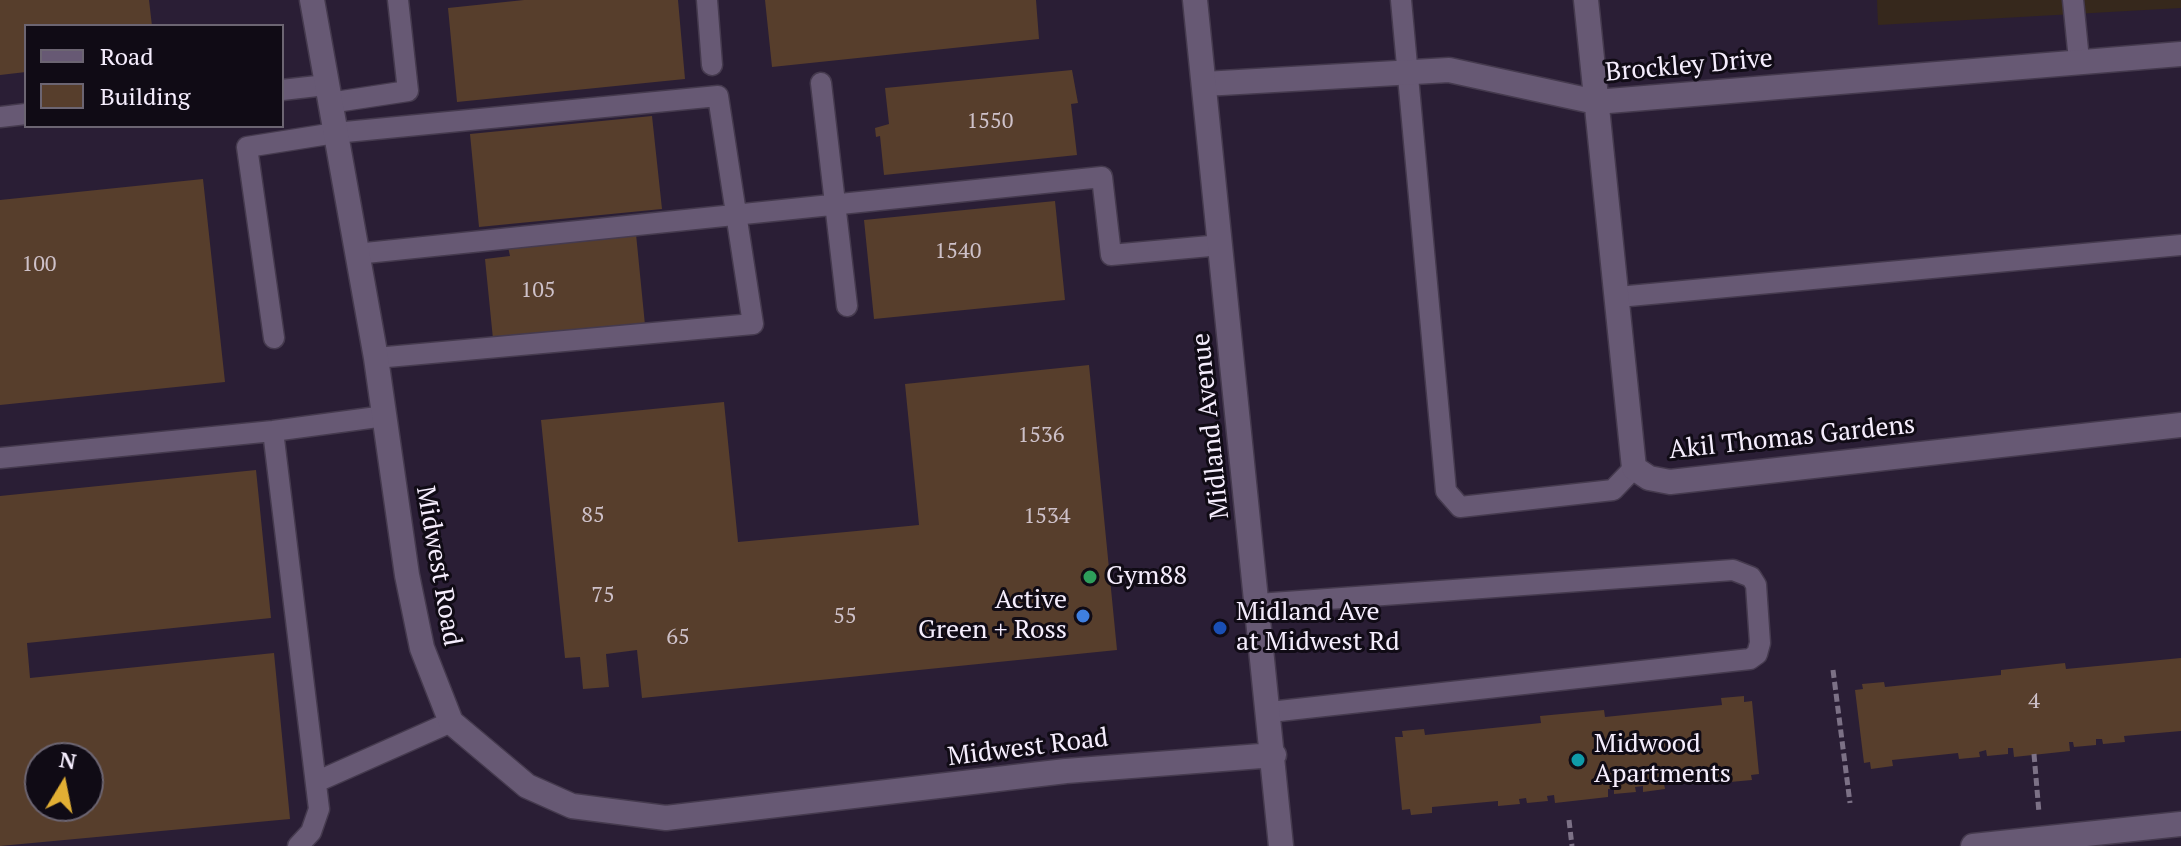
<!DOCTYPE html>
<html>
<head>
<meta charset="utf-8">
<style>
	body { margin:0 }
	#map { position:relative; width:2181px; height:846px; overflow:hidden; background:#2a1e35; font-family:"PT Serif",serif }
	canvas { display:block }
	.legend { position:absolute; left:24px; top:24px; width:260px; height:104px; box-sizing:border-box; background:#100b15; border:2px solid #6c6572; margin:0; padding:10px 14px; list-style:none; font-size:24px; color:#f5edfd }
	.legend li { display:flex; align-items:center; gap:16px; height:40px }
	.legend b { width:40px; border:2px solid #6c6572 }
	.north { position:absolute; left:24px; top:742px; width:80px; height:80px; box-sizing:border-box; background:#100b15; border:2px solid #6c6572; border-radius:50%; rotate:10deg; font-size:22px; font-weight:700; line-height:32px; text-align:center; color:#f5edfd }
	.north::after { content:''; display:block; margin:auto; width:28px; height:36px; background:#e2af34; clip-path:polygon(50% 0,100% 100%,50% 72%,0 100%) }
</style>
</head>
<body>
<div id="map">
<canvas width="2181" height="846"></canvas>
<ul class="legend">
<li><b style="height:10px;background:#675974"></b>Road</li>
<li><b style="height:22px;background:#573e2c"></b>Building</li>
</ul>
<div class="north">N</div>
</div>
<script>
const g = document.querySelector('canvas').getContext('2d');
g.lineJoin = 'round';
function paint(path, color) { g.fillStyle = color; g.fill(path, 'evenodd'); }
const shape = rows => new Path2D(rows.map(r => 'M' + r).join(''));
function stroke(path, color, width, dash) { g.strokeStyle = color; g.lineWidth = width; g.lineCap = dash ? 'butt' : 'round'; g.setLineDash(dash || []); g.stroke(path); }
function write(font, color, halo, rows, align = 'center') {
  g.font = font + ' "PT Serif",serif'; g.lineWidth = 6; g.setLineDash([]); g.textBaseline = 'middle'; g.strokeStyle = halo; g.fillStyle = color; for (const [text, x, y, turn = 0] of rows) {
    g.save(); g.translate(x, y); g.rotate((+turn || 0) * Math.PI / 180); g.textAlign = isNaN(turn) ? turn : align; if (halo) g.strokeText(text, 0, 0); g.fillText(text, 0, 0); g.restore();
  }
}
paint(shape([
	[1877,0,2181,0,2181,8,1878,25]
]), '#36281c');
paint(shape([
	[0,0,149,0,152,26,26,26,26,72,0,75],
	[524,0,678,0,685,79,457,102,448,8],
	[765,0,1036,0,1039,39,772,67],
	[1072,70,1078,103,1071,104,1077,155,884,175,880,136,876,137,875,128,889,124,885,88],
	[652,116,662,209,479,227,470,134],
	[203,179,225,382,0,405,0,200],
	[1055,201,1065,300,874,319,864,220],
	[636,234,645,325,493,339,485,259,510,256,508,247],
	[1089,365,1117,650,642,698,637,650,606,654,609,687,583,689,580,657,565,658,541,420,724,402,738,542,846,532,919,525,905,384],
	[256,470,271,618,27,643,30,678,274,653,290,819,0,846,0,496],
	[40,758,88,758,88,806,40,806],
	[2181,658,2181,731,2124,736,2125,742,2103,744,2102,739,2096,739,2096,745,2074,747,2073,742,2069,742,2070,751,2014,757,2013,748,2008,748,2008,754,1987,756,1986,750,1979,752,1980,757,1959,759,1958,753,1892,760,1893,766,1871,769,1870,762,1864,763,1855,690,1863,689,1862,684,1884,682,1885,687,2001,675,2001,670,2065,663,2066,669],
	[1744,696,1744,702,1752,701,1759,774,1751,775,1752,780,1730,782,1729,777,1664,784,1665,789,1643,792,1643,786,1635,787,1636,792,1614,794,1614,789,1608,789,1608,797,1555,803,1554,795,1547,796,1548,801,1527,803,1526,798,1519,799,1520,804,1498,806,1498,801,1432,807,1432,813,1411,815,1410,809,1402,810,1395,737,1403,737,1402,731,1424,729,1425,735,1541,723,1540,716,1604,710,1605,717,1722,705,1721,698]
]), '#573e2c');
const lane = shape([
	[707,0,712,65],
	[1401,0,1446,491,1460,507,1613,490,1634,468],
	[2073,0,2079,60],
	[821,83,847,306],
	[282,90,326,85],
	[329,103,408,91,398,0],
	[0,117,26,114],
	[356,254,1102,177,1111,255,1221,245],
	[1618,297,2181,245],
	[274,338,247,147,335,133,718,96,753,324,376,358],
	[273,431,319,809,311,832,298,846],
	[0,458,273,431,385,416],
	[1258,604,1733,570,1751,577,1756,585,1760,643,1757,654,1750,659,1270,712],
	[316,782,451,722]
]);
const street = shape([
	[1586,0,1634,468,1649,478,1670,482,2181,425],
	[1204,84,1449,70,1596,102,2181,54],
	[1973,846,2181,824]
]);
const secondary = shape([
	[312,0,376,358,407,575,422,648,451,722,527,786,572,806,666,818,1066,771,1274,755],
	[1195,0,1281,846]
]);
stroke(lane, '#453a4e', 23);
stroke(street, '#453a4e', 27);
stroke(secondary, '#453a4e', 27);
stroke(shape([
	[1833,670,1850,803],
	[2034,754,2039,813],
	[1569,820,1572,846]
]), '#7c7186', 5, [8, 4]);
stroke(lane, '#675974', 20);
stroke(street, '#675974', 24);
stroke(secondary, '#675974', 24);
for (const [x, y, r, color] of [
	[1090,577,8,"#2e9e5b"],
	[1083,616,8,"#3f7fe0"],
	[1220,628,8,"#1a4fb4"],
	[1578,760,8,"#0f9aa8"]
]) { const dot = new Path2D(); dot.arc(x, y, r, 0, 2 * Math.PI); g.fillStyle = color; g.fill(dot); stroke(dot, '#100b15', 3); }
write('22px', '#cec1c9', null, [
	["1550",990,122],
	["1540",958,252],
	["100",39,265],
	["105",538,291],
	["1536",1041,436],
	["85",593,516],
	["1534",1047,517],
	["75",603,596],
	["55",845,617],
	["65",678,638],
	["4",2034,702]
]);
write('26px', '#f5edfd', '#100b15', [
	["Brockley Drive",1689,66,-5],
	["Midland Avenue",1211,426,-96],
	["Akil Thomas Gardens",1792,438,-6],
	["Midwest Road",438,566,80],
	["Midwest Road",1028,748,-7]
]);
write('26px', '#f5edfd', '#100b15', [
	["Gym88",1106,577],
	["Active",1067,601,"right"],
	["Green + Ross",1067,631,"right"],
	["Midland Ave",1236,613],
	["at Midwest Rd",1236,643],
	["Midwood",1594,745],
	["Apartments",1594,775]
], 'left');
</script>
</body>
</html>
